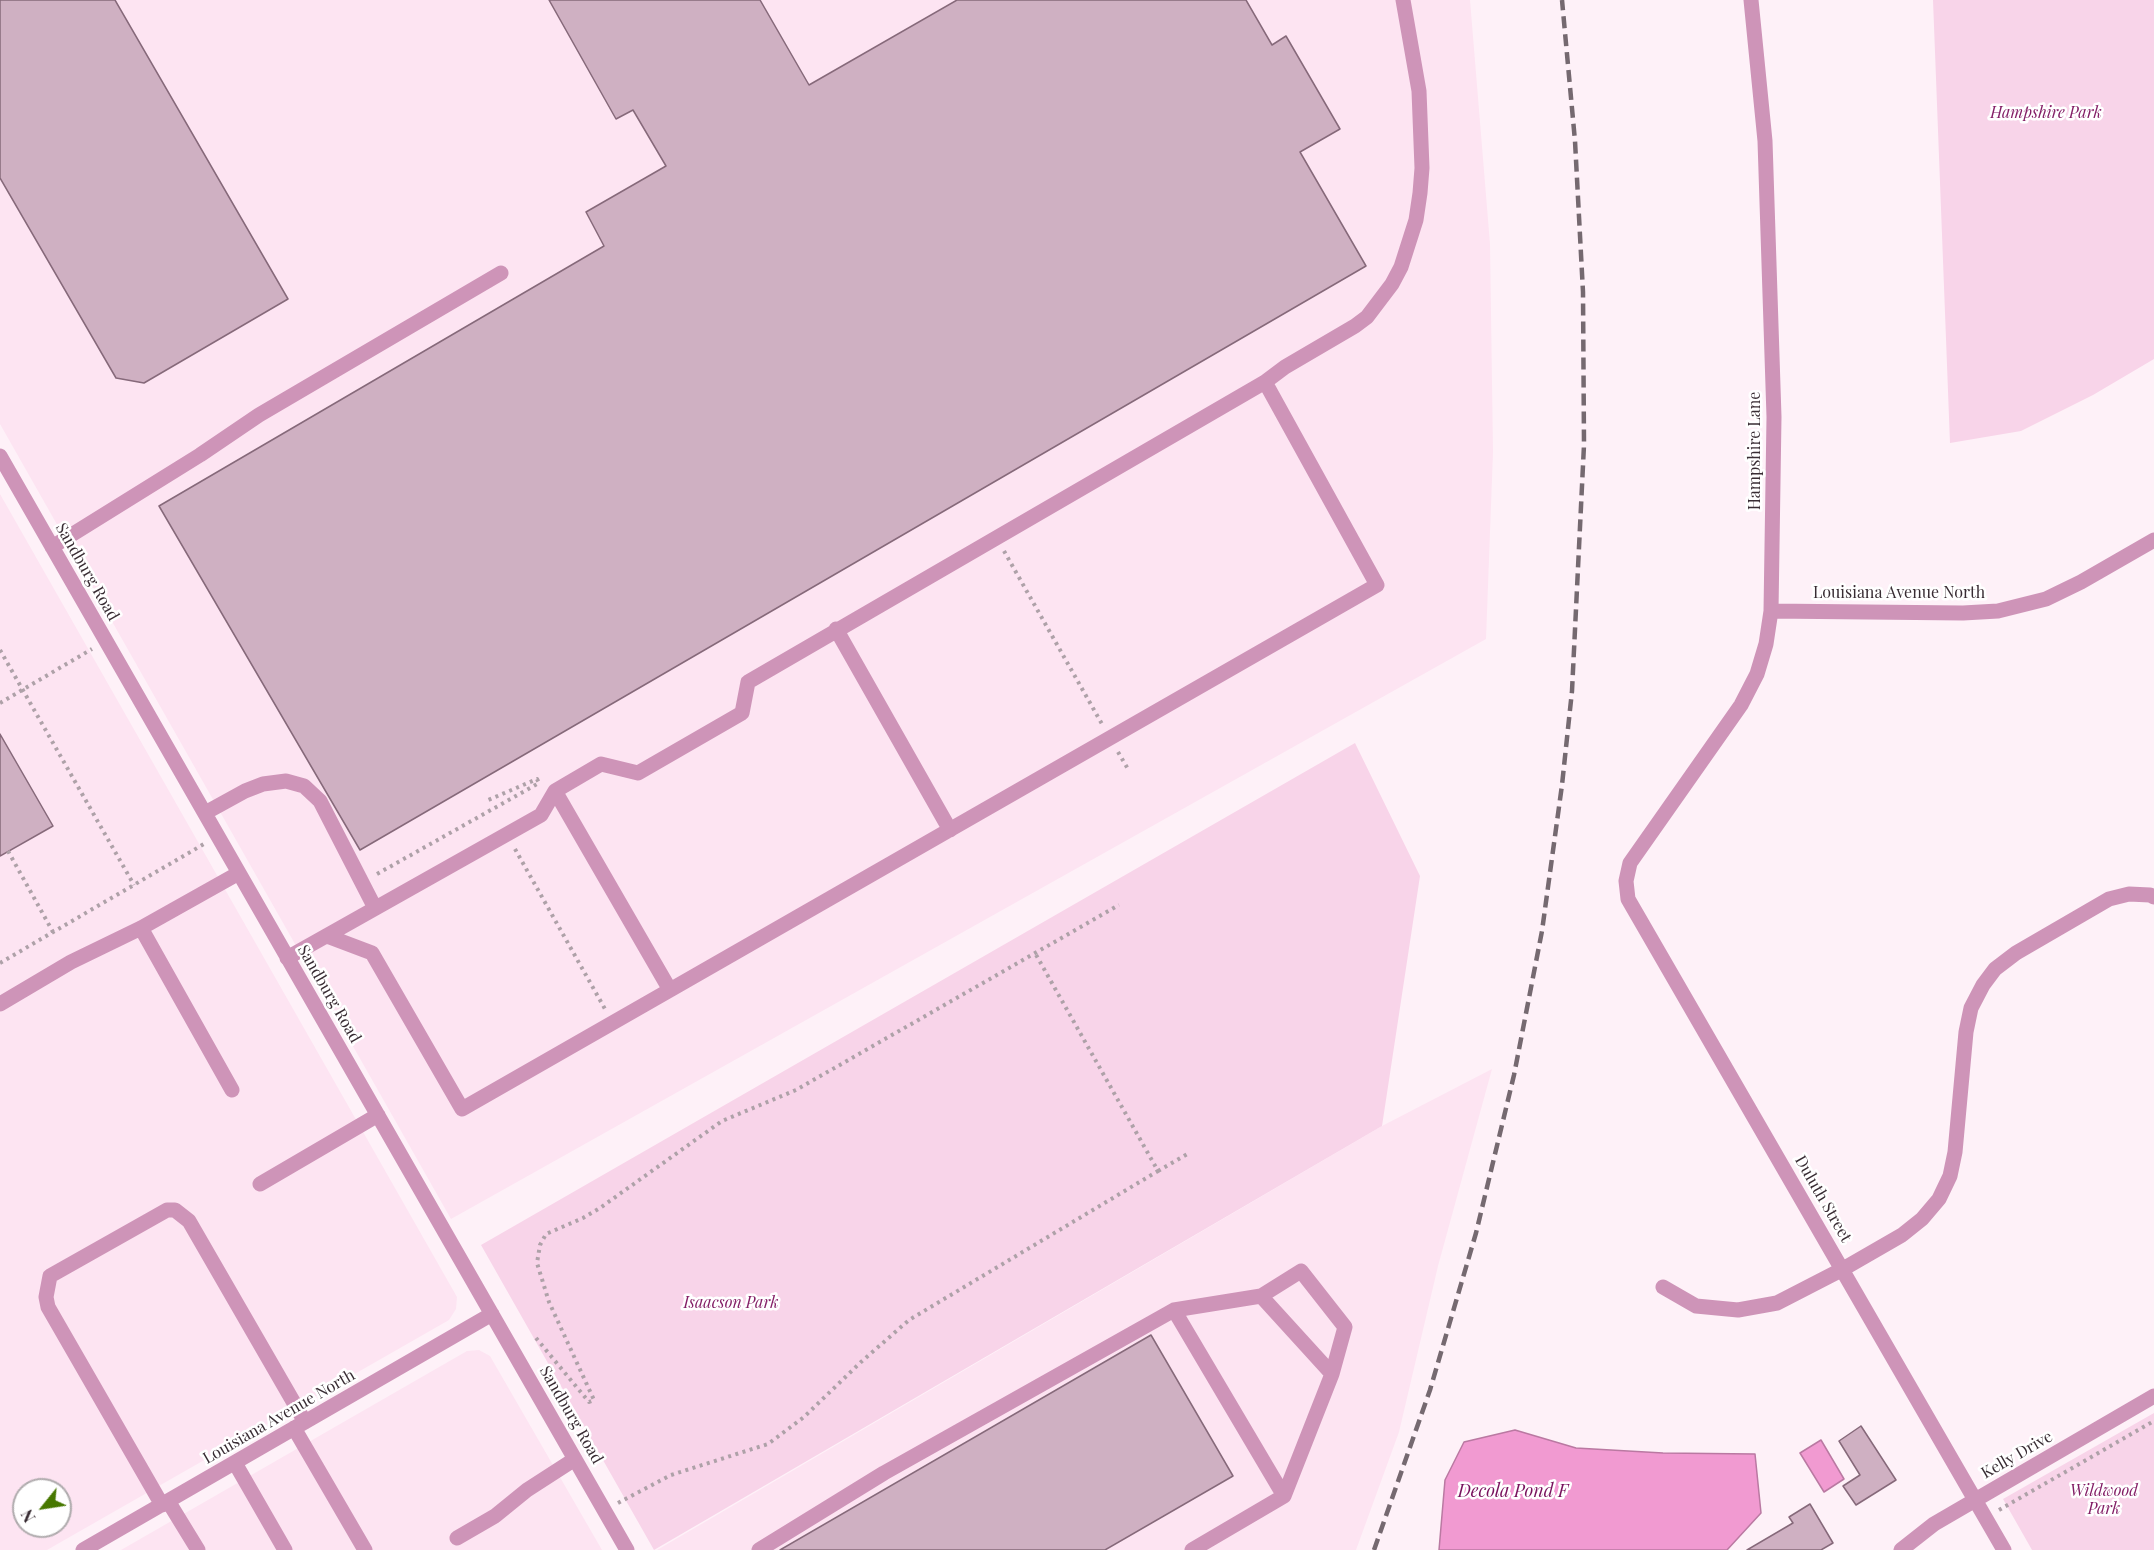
<!DOCTYPE html>
<html>
<head>
<meta charset="utf-8">
<style>
	body { margin:0 }
	#map { position:relative; width:2154px; height:1550px; overflow:hidden; background:#fef1f8; font-family:"Playfair Display",serif }
	canvas { display:block }
	.north { position:absolute; left:12px; top:1478px; width:60px; height:60px; box-sizing:border-box; background:#fff; border:2px solid #afabad; border-radius:50%; rotate:240deg; font-size:16px; font-weight:700; line-height:24px; text-align:center; color:#382c33 }
	.north::after { content:''; display:block; margin:auto; width:21px; height:27px; background:#477800; clip-path:polygon(50% 0,100% 100%,50% 72%,0 100%) }
</style>
</head>
<body>
<div id="map">
<canvas width="2154" height="1550"></canvas>
<div class="north">N</div>
</div>
<script>
const g = document.querySelector('canvas').getContext('2d');
g.lineJoin = 'round';
function paint(path, color) { g.fillStyle = color; g.fill(path, 'evenodd'); }
const shape = rows => new Path2D(rows.map(r => 'M' + r).join(''));
function stroke(path, color, width, dash) { g.strokeStyle = color; g.lineWidth = width; g.lineCap = dash ? 'butt' : 'round'; g.setLineDash(dash || []); g.stroke(path); }
function write(font, color, halo, rows, align = 'center') {
  g.font = font + ' "Playfair Display",serif'; g.lineWidth = 5; g.setLineDash([]); g.textBaseline = 'middle'; g.strokeStyle = halo; g.fillStyle = color; for (const [text, x, y, turn = 0] of rows) {
    g.save(); g.translate(x, y); g.rotate((+turn || 0) * Math.PI / 180); g.textAlign = isNaN(turn) ? turn : align; if (halo) g.strokeText(text, 0, 0); g.fillText(text, 0, 0); g.restore();
  }
}
paint(shape([
	[0,0,1470,0,1490,244,1493,452,1486,639,451,1219,0,424],
	[0,494,457,1297,456,1309,449,1320,47,1550,0,1550],
	[24,1490,60,1490,60,1526,24,1526],
	[1492,1069,1438,1266,1399,1432,1356,1550,657,1550,1382,1126],
	[479,1350,490,1356,602,1550,121,1550,467,1351]
]), '#fde4f2');
paint(shape([
	[1933,0,2154,0,2154,359,2093,395,2021,431,1950,443],
	[1355,743,1420,876,1382,1126,654,1550,481,1245],
	[2154,1413,2154,1550,2032,1550,2003,1499]
]), '#f8d4e9');
const water = shape([
	[1515,1430,1576,1448,1663,1453,1755,1454,1761,1513,1727,1550,1439,1550,1445,1480,1464,1442,1515,1430],
	[1821,1440,1844,1479,1824,1492,1800,1453,1821,1440]
]);
paint(water, '#f19ad1');
stroke(water, '#ba79a2', 1.5);
const building = shape([
	[0,0,115,0,288,299,144,383,116,378,0,178,0,0],
	[549,0,760,0,809,85,957,0,1246,0,1272,45,1286,36,1340,129,1300,152,1366,266,360,850,159,506,604,246,586,212,666,166,633,110,616,119,549,0],
	[0,734,53,826,0,856,0,734],
	[1151,1335,1233,1476,1105,1550,780,1550,1151,1335],
	[1861,1426,1896,1480,1856,1505,1843,1486,1860,1475,1839,1441,1861,1426],
	[1810,1504,1833,1543,1821,1550,1747,1550,1793,1523,1789,1517,1810,1504]
]);
paint(building, '#cfb0c2');
stroke(building, '#86697a', 1.5);
stroke(shape([
	[1004,551,1102,724],
	[0,650,134,885],
	[0,703,92,649],
	[1118,752,1128,769],
	[515,849,605,1009],
	[8,851,53,932],
	[377,874,539,783,537,779,486,801],
	[0,963,204,844],
	[1158,1171,1189,1153],
	[536,1338,589,1402,594,1400,549,1302,537,1263,540,1245,546,1234,583,1218,600,1208,722,1121,796,1090,1119,905],
	[618,1503,671,1475,768,1444,804,1417,861,1362,909,1320,1158,1171,1035,953],
	[1999,1510,2154,1421]
]), '#aea1a8', 4, [3, 4.5]);
stroke(shape([
	[1751,0,1765,141,1774,417,1771,611,1766,644,1757,674,1741,705,1630,863,1626,881,1628,899,2004,1550],
	[0,456,627,1550],
	[52,547,200,455,259,415,501,273],
	[1771,611,1963,613,1998,611,2046,599,2081,582,2154,540],
	[836,629,950,830],
	[205,813,245,791,263,784,286,781,304,786,320,801,375,908],
	[141,928,232,1090],
	[327,936,372,953,462,1109,670,990,555,791],
	[287,958,541,815,555,791,601,764,638,773,742,713,748,682,1265,382,1285,367,1355,326,1367,317,1392,284,1401,267,1416,220,1420,193,1422,168,1419,91,1403,0],
	[670,990,1377,585,1265,382],
	[0,1004,71,962,141,928,239,873],
	[260,1184,378,1115],
	[1663,1287,1696,1306,1738,1310,1777,1303,1843,1269,1902,1235,1922,1219,1939,1199,1950,1176,1955,1152,1966,1032,1971,1008,1983,985,1995,969,2016,953,2109,899,2129,894,2150,895,2154,897],
	[1261,1296,1301,1271,1345,1327,1332,1374],
	[1174,1310,1284,1496],
	[294,1428,365,1550],
	[235,1463,285,1550],
	[168,1501,198,1550],
	[162,1505,48,1307,46,1297,50,1276,167,1210,175,1210,189,1221,305,1422],
	[457,1538,495,1516,527,1490,575,1459],
	[83,1550,492,1314],
	[759,1550,884,1473,1174,1310,1261,1296,1332,1374,1284,1496,1192,1550],
	[1901,1550,1934,1524,2154,1396]
]), '#ce94b8', 15);
stroke(shape([
	[1374,1550,1430,1390,1476,1233,1514,1075,1542,931,1562,785,1572,691,1584,445,1583,292,1575,141,1562,0]
]), '#756970', 4.5, [12, 6]);
write('italic 16px', '#831e66', '#fff', [
	["Hampshire Park",2046,113],
	["Isaacson Park",731,1303],
	["Wildwood",2104,1491],
	["Park",2104,1509]
]);
write('16px', '#382c33', '#fff', [
	["Hampshire Lane",1755,451,-90],
	["Sandburg Road",87,572,60],
	["Louisiana Avenue North",1899,593],
	["Sandburg Road",329,994,60],
	["Duluth Street",1823,1199,60],
	["Sandburg Road",571,1415,60],
	["Louisiana Avenue North",279,1417,-30],
	["Kelly Drive",2017,1455,-30]
]);
write('italic 18px', '#78125d', '#fff', [
	["Decola Pond F",1513,1491]
]);
</script>
</body>
</html>
